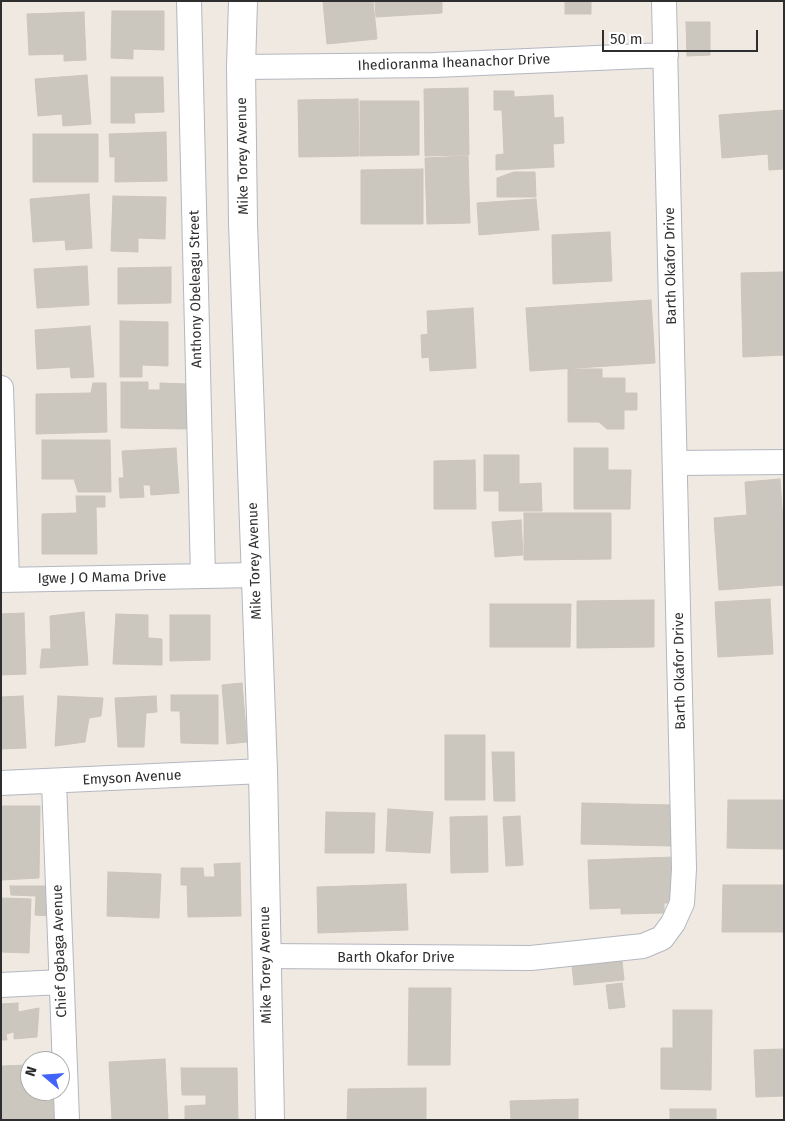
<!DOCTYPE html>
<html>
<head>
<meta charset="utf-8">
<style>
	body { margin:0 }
	#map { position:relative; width:785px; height:1121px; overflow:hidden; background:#efe9e1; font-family:"Fira Sans",sans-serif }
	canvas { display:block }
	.frame { position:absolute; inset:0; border:2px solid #2e2e2e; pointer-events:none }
	.north { position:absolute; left:20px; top:1051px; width:50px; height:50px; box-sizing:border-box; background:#fff; border:1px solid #ababab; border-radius:50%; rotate:288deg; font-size:14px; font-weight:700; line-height:20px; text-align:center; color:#2e2e2e }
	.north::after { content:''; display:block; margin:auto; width:18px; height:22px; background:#4264fb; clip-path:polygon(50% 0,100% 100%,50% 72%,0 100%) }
	.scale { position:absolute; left:602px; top:30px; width:156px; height:22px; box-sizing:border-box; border:2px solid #2e2e2e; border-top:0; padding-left:6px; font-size:15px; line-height:18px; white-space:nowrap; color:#2e2e2e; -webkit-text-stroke:4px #fff; paint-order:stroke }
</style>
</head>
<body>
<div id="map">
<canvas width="785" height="1121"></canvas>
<div class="frame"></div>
<div class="north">N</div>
<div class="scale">50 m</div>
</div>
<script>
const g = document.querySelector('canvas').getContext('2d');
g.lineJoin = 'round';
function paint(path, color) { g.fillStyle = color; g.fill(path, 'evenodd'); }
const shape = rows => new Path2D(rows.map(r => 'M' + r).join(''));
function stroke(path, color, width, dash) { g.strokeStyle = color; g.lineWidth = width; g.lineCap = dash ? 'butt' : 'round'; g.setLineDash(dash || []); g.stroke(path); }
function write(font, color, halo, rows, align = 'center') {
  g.font = font + ' "Fira Sans",sans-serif'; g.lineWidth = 4; g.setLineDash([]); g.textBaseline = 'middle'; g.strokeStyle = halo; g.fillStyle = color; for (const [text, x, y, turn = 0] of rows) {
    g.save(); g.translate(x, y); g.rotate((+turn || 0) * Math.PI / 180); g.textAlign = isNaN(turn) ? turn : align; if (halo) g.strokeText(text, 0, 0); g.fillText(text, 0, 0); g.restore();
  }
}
const building = shape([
	[323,1,373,1,377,39,327,44,323,1],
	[375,1,442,1,442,13,376,17,375,1],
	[565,1,591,1,591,14,565,14,565,1],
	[112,11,164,11,164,50,133,49,133,59,111,58,112,11],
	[84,12,86,60,64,61,64,54,29,55,27,14,84,12],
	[686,22,710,22,710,55,687,56,686,22],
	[87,75,91,124,63,126,62,114,38,116,35,79,87,75],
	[111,77,163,77,164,112,134,113,135,123,111,123,111,77],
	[468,88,469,155,425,156,424,89,468,88],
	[494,91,514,91,514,97,553,95,554,118,563,117,564,143,553,144,554,167,496,170,496,155,504,154,502,110,494,110,494,91],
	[358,99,359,156,299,157,298,100,358,99],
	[360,101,419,101,419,155,360,156,360,101],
	[784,110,784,169,769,170,768,154,722,158,719,115,784,110],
	[166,132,167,181,115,182,115,157,110,157,109,134,166,132],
	[33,134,98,134,98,182,33,182,33,134],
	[468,156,470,223,427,224,425,158,468,156],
	[423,169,423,224,361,224,361,170,423,169],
	[514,172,535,172,536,197,497,197,497,178,514,172],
	[89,194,92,248,66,250,65,240,33,242,30,199,89,194],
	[113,196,166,197,165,239,138,238,138,252,111,251,113,196],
	[536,199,539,230,479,235,477,203,536,199],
	[610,232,612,281,553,284,552,235,610,232],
	[87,266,89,305,37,308,34,269,87,266],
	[171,267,171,303,118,304,118,268,171,267],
	[784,272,784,355,743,357,741,273,784,272],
	[651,300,655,363,530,371,526,308,651,300],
	[473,308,476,368,430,371,429,357,422,358,421,335,428,334,427,311,473,308],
	[120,321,168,322,168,366,142,365,142,377,120,377,120,321],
	[90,326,94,377,71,378,70,367,37,369,35,330,90,326],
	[568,369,602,369,602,378,625,378,625,393,637,393,637,410,624,410,624,429,607,429,599,422,568,422,568,369],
	[121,382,148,382,148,390,160,390,160,383,188,384,188,429,121,428,121,382],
	[93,383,106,383,107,432,36,434,36,394,91,393,93,383],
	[42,440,110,440,111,492,78,492,74,479,42,479,42,440],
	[176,448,179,493,151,495,150,485,143,485,144,497,120,498,119,478,124,478,122,451,176,448],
	[574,448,608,448,608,470,631,470,630,509,574,509,574,448],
	[484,455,519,455,519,484,541,483,542,511,499,511,499,491,484,491,484,455],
	[475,460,476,509,434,509,434,461,475,460],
	[780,479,784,535,784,585,719,590,714,518,747,515,745,482,780,479],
	[76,496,105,496,105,507,96,507,97,554,42,554,42,514,77,513,76,496],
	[524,513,611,513,611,559,524,560,524,513],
	[521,520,523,555,495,557,492,522,521,520],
	[770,599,773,654,718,657,715,602,770,599],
	[654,600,654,647,577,648,577,601,654,600],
	[490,604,571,604,570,647,490,647,490,604],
	[84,612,88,665,40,668,42,649,51,649,50,616,84,612],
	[24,613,26,674,1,675,1,614,24,613],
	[116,614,148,615,148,638,162,639,162,665,113,664,116,614],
	[170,615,210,615,210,660,170,661,170,615],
	[242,683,247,742,227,744,222,685,242,683],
	[171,695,218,695,218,744,181,743,180,711,171,711,171,695],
	[23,696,26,748,1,749,1,697,23,696],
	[58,696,103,698,101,716,89,718,85,742,55,746,58,696],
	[156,696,157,712,146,713,144,747,118,747,115,698,156,696],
	[445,735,485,735,485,800,445,800,445,735],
	[492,752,514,752,515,801,494,801,492,752],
	[728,800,784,800,784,849,727,848,728,800],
	[582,803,672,805,671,846,581,844,582,803],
	[1,806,40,806,39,878,1,880,1,806],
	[388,809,433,812,430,853,386,851,388,809],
	[326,812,375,813,374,853,325,853,326,812],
	[487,816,488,872,451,873,450,817,487,816],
	[520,816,523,865,506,866,503,817,520,816],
	[675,857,677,903,664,903,664,913,621,914,621,908,590,909,588,860,675,857],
	[240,863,241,916,188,917,187,885,181,885,181,868,203,868,204,877,215,877,214,864,240,863],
	[108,872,161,874,159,918,107,916,108,872],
	[406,884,408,930,318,933,317,887,406,884],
	[723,885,784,885,784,932,722,932,723,885],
	[10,886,50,886,50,916,35,915,36,896,11,895,10,886],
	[1,898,31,899,29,953,1,952,1,898],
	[622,961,624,980,574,985,572,966,622,961],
	[622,983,625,1007,609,1009,606,985,622,983],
	[409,988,451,988,450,1065,408,1065,409,988],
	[18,1003,18,1012,39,1008,37,1037,14,1039,14,1032,6,1034,7,1040,1,1040,1,1004,18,1003],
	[673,1010,712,1010,711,1090,661,1089,661,1048,673,1048,673,1010],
	[784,1049,784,1096,756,1097,754,1050,784,1049],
	[165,1059,168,1120,112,1120,109,1062,165,1059],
	[30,1065,30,1091,59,1091,61,1120,1,1120,1,1066,30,1065],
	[181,1068,237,1068,238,1120,185,1120,185,1106,206,1105,206,1095,182,1095,181,1068],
	[426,1088,426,1120,347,1120,348,1089,426,1088],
	[578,1099,578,1120,511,1120,510,1101,578,1099],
	[670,1109,716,1109,716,1120,670,1120,670,1109]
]);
paint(building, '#cbc7bf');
stroke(building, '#cbc5ba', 1);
const minor = shape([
	[189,1,203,576],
	[241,67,435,65,666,55],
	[1,388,7,580],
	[675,463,784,462],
	[1,580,256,575],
	[54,782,67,1120],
	[1,783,263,771],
	[266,956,531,958,643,946,662,938,673,923,682,903,684,869,664,1],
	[1,985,61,982]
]);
const secondary = shape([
	[243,1,241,67,243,223,263,771,270,1120]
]);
stroke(minor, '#b4b7c1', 26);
stroke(secondary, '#b4b7c1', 30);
stroke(minor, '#fff', 24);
stroke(secondary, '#fff', 28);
write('14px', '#2e2e2e', '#fff', [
	["Ihedioranma Iheanachor Drive",454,63,-2],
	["Mike Torey Avenue",243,156,-91],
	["Barth Okafor Drive",671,266,-91],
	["Anthony Obeleagu Street",196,289,-91],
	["Mike Torey Avenue",255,561,-92],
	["Igwe J O Mama Drive",102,578,-1],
	["Barth Okafor Drive",680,671,-91],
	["Emyson Avenue",132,778,-3],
	["Chief Ogbaga Avenue",60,951,-92],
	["Barth Okafor Drive",396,958],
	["Mike Torey Avenue",266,965,-91]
]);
</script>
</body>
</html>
